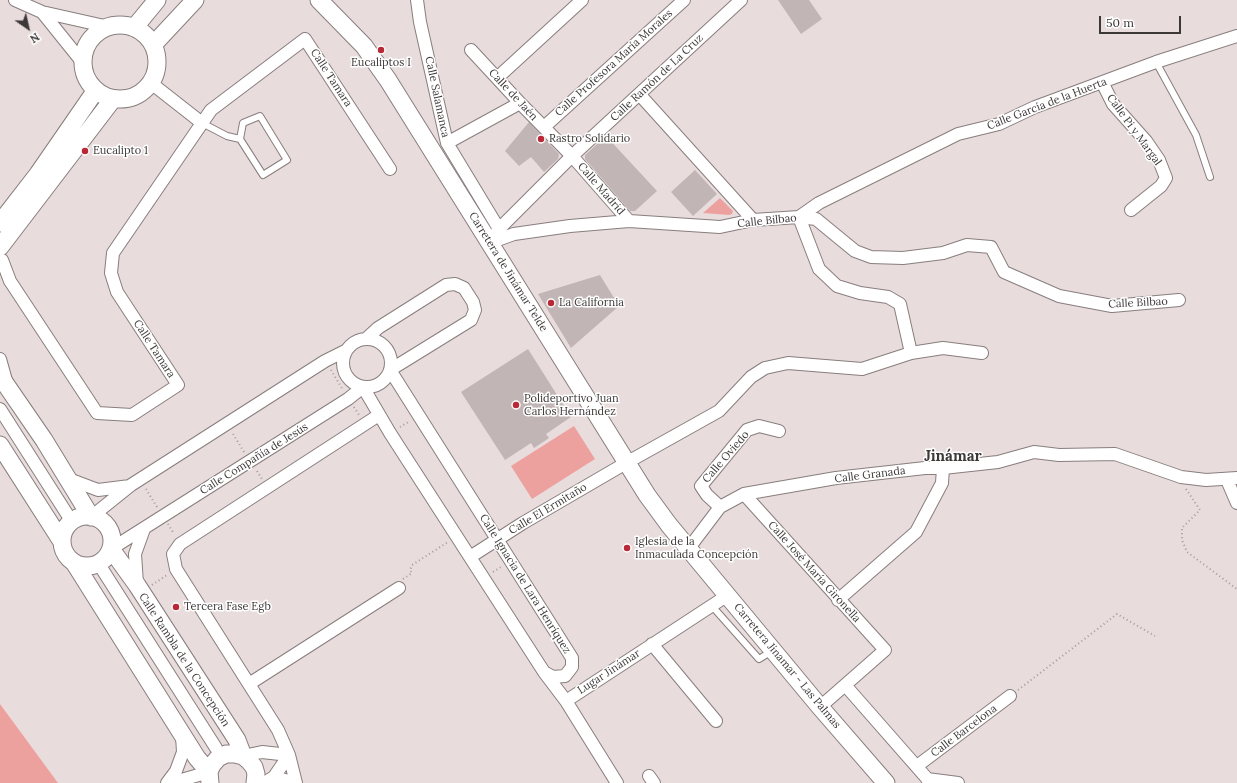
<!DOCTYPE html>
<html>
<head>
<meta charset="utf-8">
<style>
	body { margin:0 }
	#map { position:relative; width:1237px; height:783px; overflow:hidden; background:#e8dcdc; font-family:Lora,serif }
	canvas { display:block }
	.north { position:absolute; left:8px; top:8px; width:40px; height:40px; -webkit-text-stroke:3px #fff; paint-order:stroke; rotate:146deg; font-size:11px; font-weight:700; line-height:16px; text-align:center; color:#3d3838 }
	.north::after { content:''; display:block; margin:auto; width:14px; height:18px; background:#3d3838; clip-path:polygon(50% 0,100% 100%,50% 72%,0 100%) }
	.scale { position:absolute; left:1099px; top:16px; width:82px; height:18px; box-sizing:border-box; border:2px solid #3d3838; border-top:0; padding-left:5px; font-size:12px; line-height:14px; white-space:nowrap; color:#3d3838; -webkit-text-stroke:3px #fff; paint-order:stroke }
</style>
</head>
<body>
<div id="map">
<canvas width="1237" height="783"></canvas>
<div class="north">N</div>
<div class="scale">50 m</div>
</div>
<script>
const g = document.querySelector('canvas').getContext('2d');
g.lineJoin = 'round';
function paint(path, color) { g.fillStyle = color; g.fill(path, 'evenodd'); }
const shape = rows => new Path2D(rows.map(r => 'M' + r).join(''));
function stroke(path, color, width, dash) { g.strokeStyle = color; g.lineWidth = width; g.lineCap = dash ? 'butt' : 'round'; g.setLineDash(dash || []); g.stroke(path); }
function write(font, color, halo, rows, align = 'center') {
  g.font = font + ' Lora,serif'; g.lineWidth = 3; g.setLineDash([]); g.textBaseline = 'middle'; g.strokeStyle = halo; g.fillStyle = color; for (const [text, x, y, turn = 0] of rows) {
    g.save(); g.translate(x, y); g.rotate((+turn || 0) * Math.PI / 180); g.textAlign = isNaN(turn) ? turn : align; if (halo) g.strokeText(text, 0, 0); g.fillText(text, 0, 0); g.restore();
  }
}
paint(shape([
	[720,198,733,211,732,214,729,215,703,213],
	[574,426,595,459,532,499,511,466],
	[0,704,58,783,0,783]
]), '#eda19e');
paint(shape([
	[778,0,809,0,822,19,801,34],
	[529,122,559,154,558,159,544,172,531,157,519,166,505,151],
	[606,136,657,191,635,211,630,211,585,159,585,155],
	[695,170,717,194,693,216,671,192],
	[600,275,619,306,571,348,538,294],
	[528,349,571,417,546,434,549,438,534,448,531,443,505,460,461,392]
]), '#c1b6b5');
const lane = shape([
	[1156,62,1196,135,1210,177],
	[202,123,227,136,240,139,263,175,287,160,260,116,243,123,240,139],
	[712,606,759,659,772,651]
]);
const street = shape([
	[15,0,42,12,109,27],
	[417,0,420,22,447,143,499,229],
	[42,12,83,63],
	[471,50,520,103,572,156,629,221],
	[497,78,582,0],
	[1102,82,1113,104,1146,141,1159,160,1166,178,1161,186,1131,210],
	[151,83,202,123],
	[640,95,753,220],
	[544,127,684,0],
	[447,143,520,103],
	[489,243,514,234,570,226,629,221,720,227,753,220,799,217,816,219,855,251,871,257,903,258,943,253,967,245,991,247,1004,272,1059,296,1112,306,1179,300],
	[489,243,499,229,572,156,741,0],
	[2,260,10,281,97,413,132,415,178,385,117,292,111,273,113,253,211,110,305,39,390,169],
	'343 363a24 24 0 1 1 48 0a24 24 0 1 1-48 0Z',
	[366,339,378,328,446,285,455,284,464,288,473,302,475,310,471,320,390,370,572,658,572,667,565,676,553,677,544,672],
	[911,353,900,304,888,297,860,293,837,286,819,269,799,217,819,203,958,134,999,124,1035,107,1156,62,1237,36],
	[0,359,7,384],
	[0,409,67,514],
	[69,479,98,490,130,486],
	[1227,480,1237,503],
	[744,494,885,650,820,707],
	[720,507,707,495,701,486,747,430,759,426,779,431],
	[91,517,131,485,325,361,345,351],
	[689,548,720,507,744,494,836,478,925,468,943,468,998,462,1034,452,1059,455,1115,454,1181,477,1206,480,1237,478],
	[111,549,348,399,363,387,390,433,544,672,566,701,617,783],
	[470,557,523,523,626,463,719,411,751,377,765,368,788,363,862,369,911,353,943,348,982,353],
	[102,569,216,748],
	[137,584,135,554,144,529],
	[838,600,916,532,942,483,943,468],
	[652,644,716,721],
	[249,684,399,588],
	[845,685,931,783],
	[566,701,728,595],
	[243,756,262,752,289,755,274,777,264,783],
	[917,766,1010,696],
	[649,776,654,783],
	[274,777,296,783,289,755,278,730,176,569,173,554,180,544,379,415],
	[927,779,958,783],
	[167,783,176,771,183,752,182,736],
	[171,783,209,772]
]);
const secondary = shape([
	[319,0,364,46,388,80,647,495,669,525,712,577,820,707,886,783],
	'83 62a37 37 0 1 1 74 0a37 37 0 1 1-74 0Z',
	[134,28,157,0],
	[153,45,195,0],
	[0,223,38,174,96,90],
	[0,247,113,99],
	[0,376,44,440,91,517],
	[0,445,62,542],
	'62 541a25 25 0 1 1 50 0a25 25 0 1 1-50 0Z',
	[111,549,137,585,237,740,243,756],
	[75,564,197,758,209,772],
	[210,783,209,772,212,765,218,758,226,754,235,754,243,756,249,761,254,767,256,774,255,783]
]);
stroke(lane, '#887e7d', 8);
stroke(street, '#887e7d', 14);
stroke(secondary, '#887e7d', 19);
stroke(shape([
	[331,370,343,390],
	[354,407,359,415],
	[400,427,410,421],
	[233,434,244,452],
	[257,471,262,479],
	[146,489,157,507],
	[1186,489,1200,510,1182,528,1182,540,1187,552,1237,589],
	[168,524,174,534],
	[493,572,501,567],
	[403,579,412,573,410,570,412,565,448,542],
	[152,585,167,575],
	[1018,690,1117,614,1155,636]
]), '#a49b9b', 2, [1, 3]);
stroke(lane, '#fff', 6);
stroke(street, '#fff', 12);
stroke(secondary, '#fff', 17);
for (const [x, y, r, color] of [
	[381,50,4,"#b92836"],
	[541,139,4,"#b92836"],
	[85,151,4,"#b92836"],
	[551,303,4,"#b92836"],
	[516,405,4,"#b92836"],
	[627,548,4,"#b92836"],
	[176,607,4,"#b92836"]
]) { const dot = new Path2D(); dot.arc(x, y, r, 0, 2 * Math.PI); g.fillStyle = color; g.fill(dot); stroke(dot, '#fff', 1.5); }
write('11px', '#3d3838', '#fff', [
	["Eucaliptos I",381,63,"center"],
	["Rastro Solidario",549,139],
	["Eucalipto 1",93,151],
	["La California",559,303],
	["Polideportivo Juan",524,399],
	["Carlos Hernández",524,412],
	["Iglesia de la",635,542],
	["Inmaculada Concepción",635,555],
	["Tercera Fase Egb",184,607]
], 'left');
write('11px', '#3d3838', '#fff', [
	["Calle Profesora María Morales",614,63,-42],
	["Calle Tamara",331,78,57],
	["Calle Ramón de La Cruz",657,78,-43],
	["Calle de Jaén",513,95,47],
	["Calle Salamanca",437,97,78],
	["Calle García de la Huerta",1047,104,-21],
	["Calle Pi y Margal",1134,130,54],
	["Calle Madrid",601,189,49],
	["Calle Bilbao",767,221,-6],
	["Carretera de Jinámar Telde",508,272,58],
	["Calle Bilbao",1138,303,-3],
	["Calle Tamara",154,349,57],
	["Calle Oviedo",726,457,-49],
	["Calle Compañía de Jesús",254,459,-32],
	["Calle Granada",870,475,-7],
	["Calle El Ermitaño",548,509,-31],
	["Calle José María Gironella",814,572,48],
	["Calle Ignacia de Lara Henríquez",525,584,58],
	["Calle Rambla de la Concepción",184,660,57],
	["Carretera Jinamar - Las Palmas",787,666,50],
	["Lugar Jinámar",609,672,-33],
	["Calle Barcelona",964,731,-37]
]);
write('bold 15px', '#3d3838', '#fff', [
	["Jinámar",953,457]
]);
</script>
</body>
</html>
